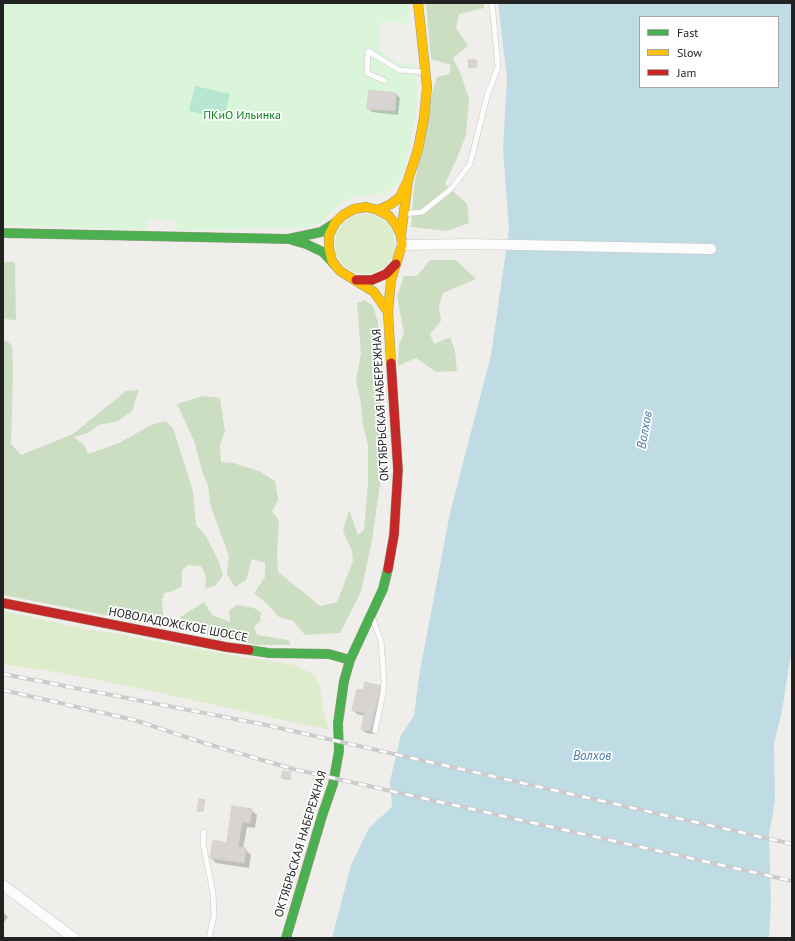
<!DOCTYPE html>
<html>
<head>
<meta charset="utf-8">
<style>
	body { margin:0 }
	#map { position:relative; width:795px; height:941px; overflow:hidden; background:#f0eeeb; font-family:"PT Sans",sans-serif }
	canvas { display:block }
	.frame { position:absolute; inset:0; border:4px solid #222; pointer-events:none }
	.legend { position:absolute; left:639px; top:16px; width:140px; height:72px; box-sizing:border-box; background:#fff; border:1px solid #a7a7a7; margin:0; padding:5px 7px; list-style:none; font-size:12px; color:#222 }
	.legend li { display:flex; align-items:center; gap:8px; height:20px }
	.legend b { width:20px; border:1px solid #a7a7a7 }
</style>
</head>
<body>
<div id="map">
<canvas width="795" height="941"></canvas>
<div class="frame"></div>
<ul class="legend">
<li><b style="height:5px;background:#4caf50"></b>Fast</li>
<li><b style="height:5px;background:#ffc107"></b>Slow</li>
<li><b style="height:5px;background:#c62828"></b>Jam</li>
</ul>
</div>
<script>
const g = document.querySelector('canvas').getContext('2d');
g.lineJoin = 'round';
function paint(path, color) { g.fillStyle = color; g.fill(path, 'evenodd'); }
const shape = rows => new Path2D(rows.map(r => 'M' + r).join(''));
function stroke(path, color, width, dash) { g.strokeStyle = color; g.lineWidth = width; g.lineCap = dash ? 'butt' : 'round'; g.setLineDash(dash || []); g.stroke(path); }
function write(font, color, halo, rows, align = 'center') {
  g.font = font + ' "PT Sans",sans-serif'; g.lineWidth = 3.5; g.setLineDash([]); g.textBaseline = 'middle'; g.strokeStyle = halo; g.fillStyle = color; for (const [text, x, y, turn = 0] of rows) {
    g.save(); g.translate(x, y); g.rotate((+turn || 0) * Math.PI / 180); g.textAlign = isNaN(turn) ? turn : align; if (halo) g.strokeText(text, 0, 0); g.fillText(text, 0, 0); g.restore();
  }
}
paint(shape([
	'335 244a30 30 0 1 1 60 0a30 30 0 1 1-60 0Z',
	[3,611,91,630,112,633,219,653,295,665,316,676,320,688,324,714,329,730,147,690,63,673,3,664]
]), '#ddeccb');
paint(shape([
	[426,3,484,3,484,8,459,14,456,28,468,46,453,58,461,75,469,99,466,135,457,158,445,184,467,204,469,223,447,231,411,227,414,186,432,93,437,77,449,74,451,65,431,59],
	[430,260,456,260,476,279,443,293,439,306,441,321,430,334,434,344,450,337,455,351,457,371,436,372,416,358,398,366,399,344,404,334,397,296,404,276,417,276],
	[3,262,15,262,16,320,3,319],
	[364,300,373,306,378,323,382,438,380,484,372,540,361,592,340,633,305,635,293,621,279,617,266,603,254,593,265,577,265,563,252,559,246,580,235,587,227,574,229,556,210,504,208,485,203,474,194,441,177,404,203,396,220,398,225,431,220,445,221,462,233,463,259,471,275,481,278,500,272,511,279,521,277,552,278,572,320,606,337,602,353,561,352,551,343,531,349,510,358,535,364,530,368,483,368,445,363,425,361,403,356,381,361,354,357,303],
	[6,340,12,346,13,374,11,444,21,455,73,434,126,391,139,390,132,411,118,421,99,425,88,433,74,437,84,445,88,454,119,443,151,425,166,421,173,428,193,491,196,525,206,536,218,560,223,575,216,585,205,589,206,577,201,566,188,565,182,570,182,586,173,591,164,593,162,601,163,615,176,620,204,602,212,615,230,622,229,610,237,605,254,608,261,613,260,621,254,627,257,635,288,640,291,645,257,645,3,595,3,341]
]), '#cbdec1');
paint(shape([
	[3,3,409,3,410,23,380,22,379,50,399,64,415,65,417,86,416,115,410,147,400,182,387,192,372,195,356,196,341,203,320,223,308,228,177,230,176,220,148,220,147,230,3,225]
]), '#daf5da');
paint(shape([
	[195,86,230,94,224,119,189,111]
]), '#b7e6d2');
paint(shape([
	[498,3,792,3,792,627,791,654,782,711,774,744,775,801,769,835,771,903,769,938,332,938,351,865,369,828,392,807,390,781,401,735,414,716,419,676,450,513,491,355,509,230,503,149,507,79],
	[640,17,778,17,778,87,640,87]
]), '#bfdbe3');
paint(shape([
	[370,91,396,94,400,98,398,115,372,112,368,108],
	[381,686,384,690,374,734,366,733,362,729,365,716,357,714,353,710,363,691],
	[233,807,251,810,257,815,255,828,247,827,243,849,245,849,251,855,249,868,216,863,211,858,227,844],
	[3,912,8,917,3,924]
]), '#0003');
const building = shape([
	[468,60,476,60,477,67,469,68,468,60],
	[369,90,396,93,395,111,367,109,369,90],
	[365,682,381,686,370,731,361,729,365,713,352,710,357,689,363,690,365,682],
	[283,771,291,772,290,780,281,778,283,771],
	[199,799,205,800,203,811,197,811,199,799],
	[232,806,252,809,250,823,242,822,238,847,246,848,244,863,210,858,213,840,227,843,232,806]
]);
paint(building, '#d7d4d2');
stroke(building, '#d3d0cc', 1);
const lane = shape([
	[385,81,367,73,368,51,399,70,424,72],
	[404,214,422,212,451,189,470,164,488,93,498,67,492,3],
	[373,619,381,641,384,681,383,693,375,731],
	[204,832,203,843,213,893,214,915,209,938]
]);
const street = shape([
	[402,245,471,244,711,249],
	[3,885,74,938]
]);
const fast = shape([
	[3,233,288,239,321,232,335,223],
	[292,240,306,244,323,252,335,265],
	[249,650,269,653,329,654,350,660],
	[286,938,322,816,333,784,339,751,338,723,344,681,350,660,383,589,388,569]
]);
const slow = shape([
	[378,210,391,204,400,197,406,184],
	[388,312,374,292,340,271,332,261,329,248,329,235,335,223,343,215,354,209,366,207,378,210,389,216,396,225,401,235],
	[391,363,388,312,391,280,402,245,401,235,408,180,418,149,424,118,427,87,418,3]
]);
const jam = shape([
	[356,280,372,280,386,274,396,264],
	[388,569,394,535,398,470,391,363],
	[3,603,226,647,249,650]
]);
stroke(lane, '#c9c8c7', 6);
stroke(street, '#c9c8c7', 11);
stroke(fast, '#999a82', 10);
stroke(slow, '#999a82', 10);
stroke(jam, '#999a82', 10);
stroke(lane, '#fdfcfc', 5);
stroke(street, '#fdfcfc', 10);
stroke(fast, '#4caf50', 9);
stroke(slow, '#ffc107', 9);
stroke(jam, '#c62828', 9);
const rail = shape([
	[3,674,266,725,792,844],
	[3,690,134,720,204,743,293,769,792,881]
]);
stroke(rail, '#ccc', 4);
stroke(rail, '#fff', 2.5, [8]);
write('12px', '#0c8416', '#fff', [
	["ПКиО Ильинка",242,116]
]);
write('12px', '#222', '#fff', [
	["ОКТЯБРЬСКАЯ НАБЕРЕЖНАЯ",381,405,-93],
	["НОВОЛАДОЖСКОЕ ШОССЕ",178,625,11],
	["ОКТЯБРЬСКАЯ НАБЕРЕЖНАЯ",301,844,-73]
]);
write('italic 13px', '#4a7aab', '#fff', [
	["Волхов",645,430,-80],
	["Волхов",592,756]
]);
</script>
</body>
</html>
